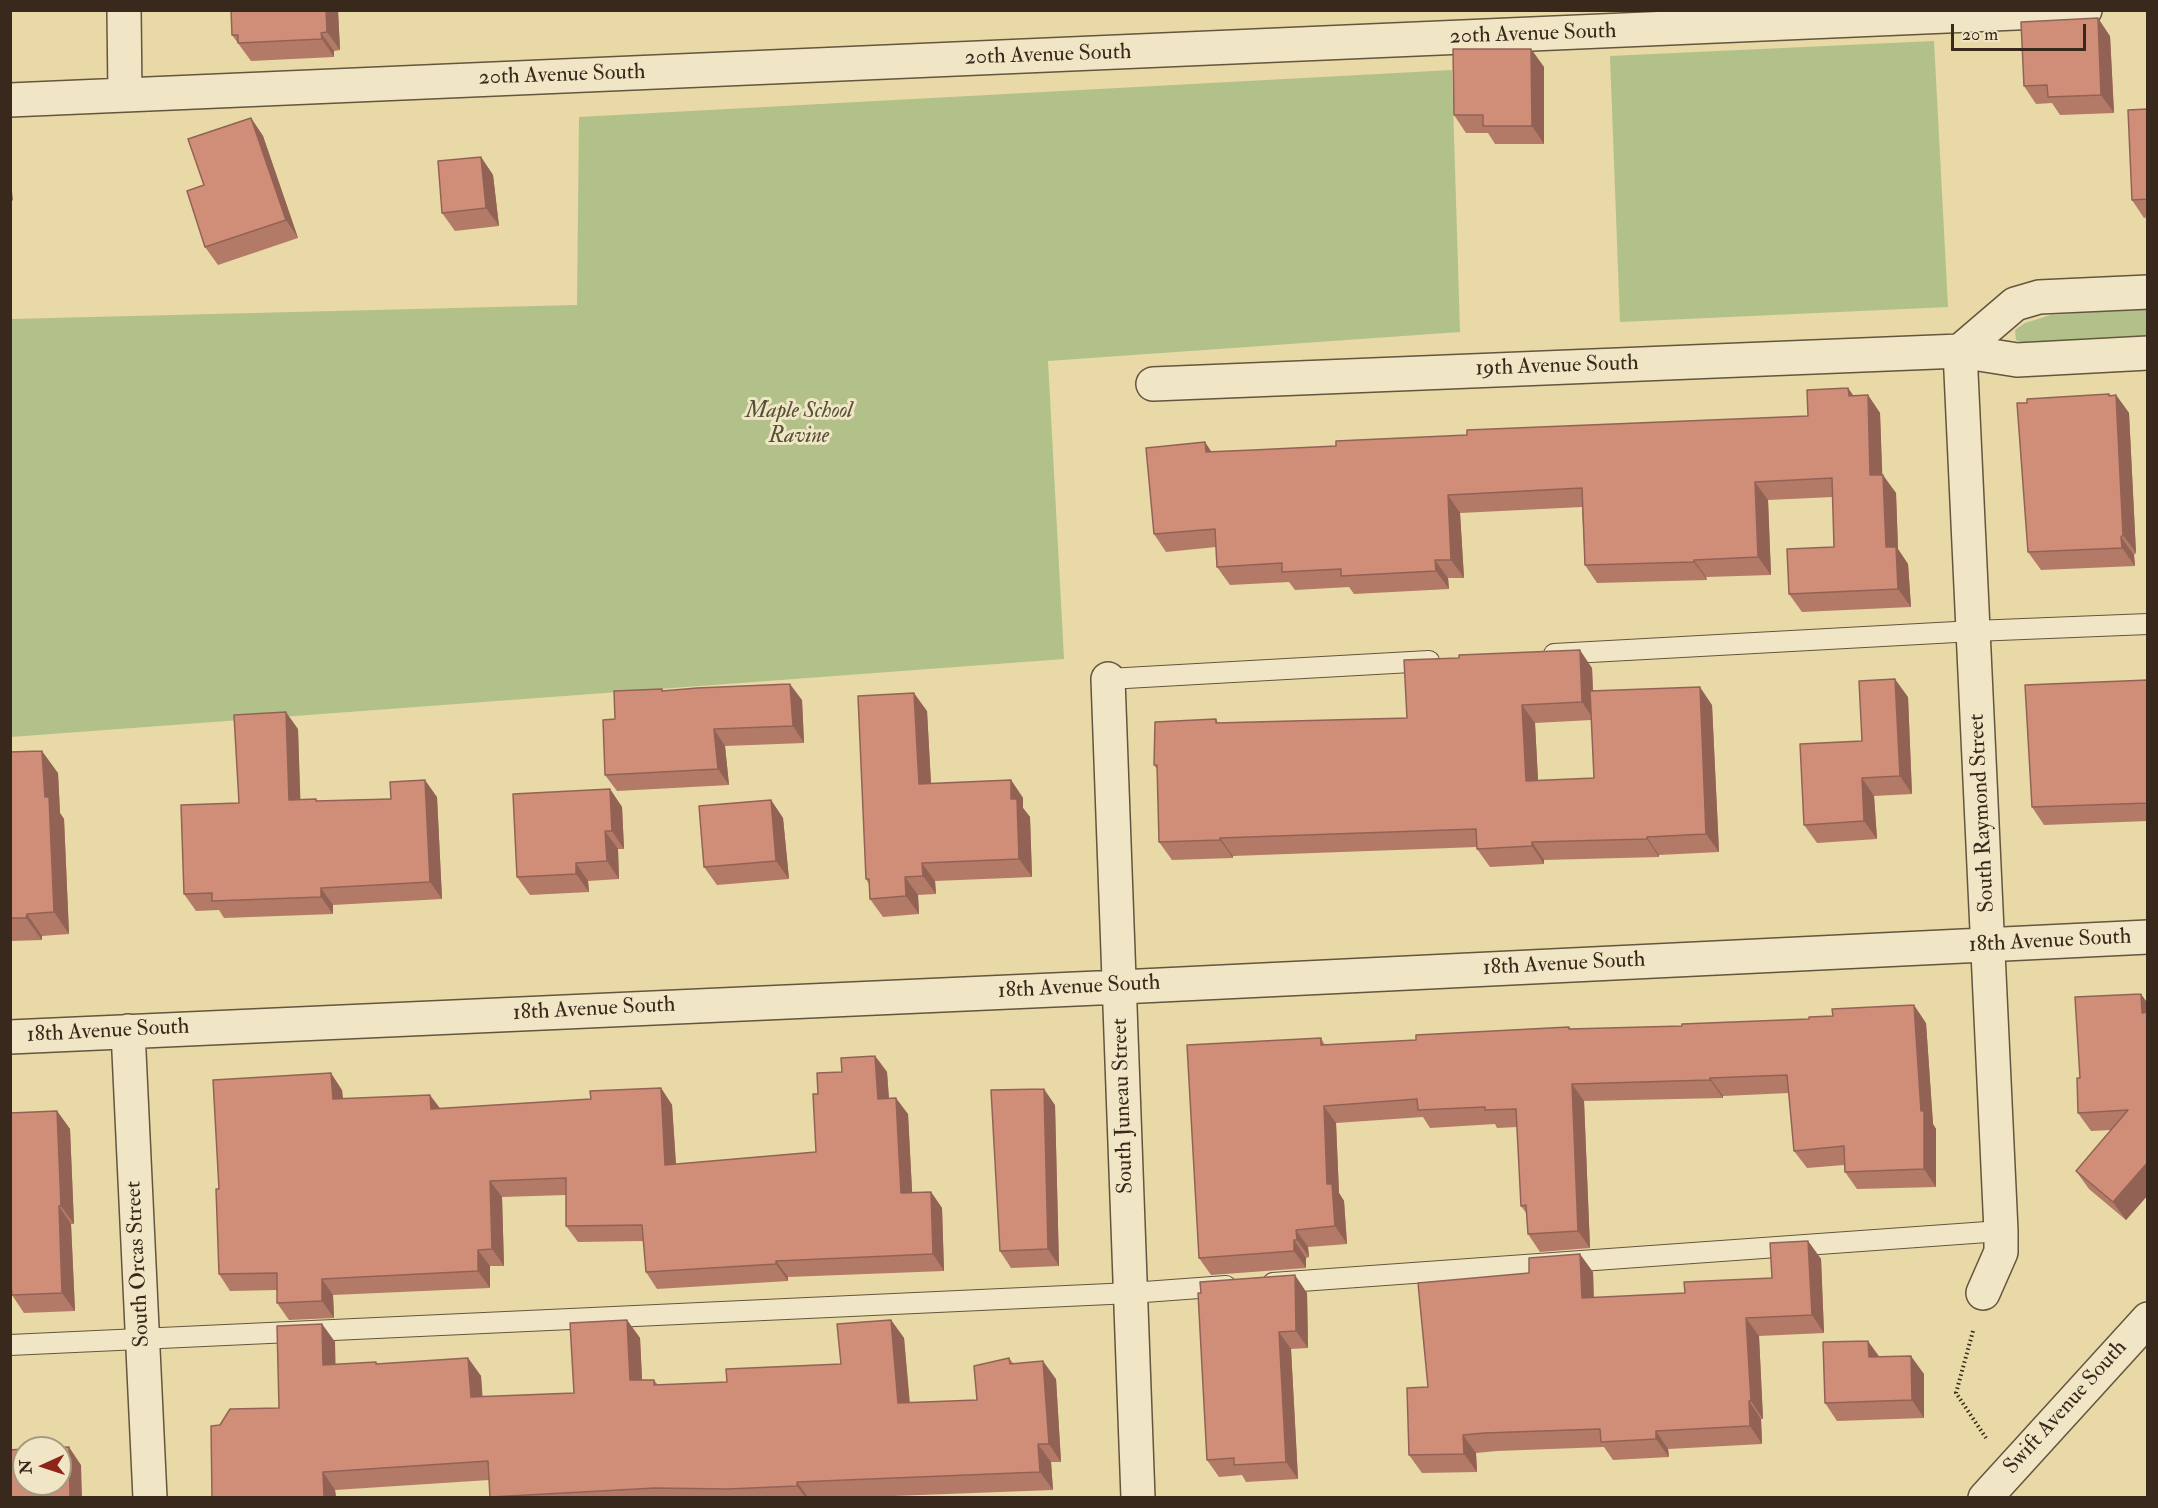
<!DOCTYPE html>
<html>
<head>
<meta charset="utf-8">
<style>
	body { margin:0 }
	#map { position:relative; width:2158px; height:1508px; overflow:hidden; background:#e8d9a6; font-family:"IM FELL Double Pica",serif }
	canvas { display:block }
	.frame { position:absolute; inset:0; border:12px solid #38291c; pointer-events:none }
	.north { position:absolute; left:12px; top:1436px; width:60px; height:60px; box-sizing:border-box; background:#f0e6c5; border:2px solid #a69a81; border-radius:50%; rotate:267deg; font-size:16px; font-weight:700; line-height:24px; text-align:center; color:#38291c }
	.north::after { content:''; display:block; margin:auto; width:21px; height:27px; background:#8f2418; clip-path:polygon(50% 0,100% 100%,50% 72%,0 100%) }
	.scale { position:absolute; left:1951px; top:24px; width:135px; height:27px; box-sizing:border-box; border:3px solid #38291c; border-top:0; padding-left:8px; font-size:18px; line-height:21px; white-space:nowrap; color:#38291c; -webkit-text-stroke:4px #f0e6c5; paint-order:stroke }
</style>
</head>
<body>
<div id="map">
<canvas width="2158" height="1508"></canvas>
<div class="frame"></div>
<div class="north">N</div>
<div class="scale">20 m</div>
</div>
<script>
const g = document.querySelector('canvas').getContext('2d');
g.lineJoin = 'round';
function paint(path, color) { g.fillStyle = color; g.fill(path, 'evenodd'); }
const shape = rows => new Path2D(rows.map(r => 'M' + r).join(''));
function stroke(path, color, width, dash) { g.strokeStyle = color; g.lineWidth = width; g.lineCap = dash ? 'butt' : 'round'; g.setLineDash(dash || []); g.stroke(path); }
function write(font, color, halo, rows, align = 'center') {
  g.font = font + ' "IM FELL Double Pica",serif'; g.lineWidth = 6; g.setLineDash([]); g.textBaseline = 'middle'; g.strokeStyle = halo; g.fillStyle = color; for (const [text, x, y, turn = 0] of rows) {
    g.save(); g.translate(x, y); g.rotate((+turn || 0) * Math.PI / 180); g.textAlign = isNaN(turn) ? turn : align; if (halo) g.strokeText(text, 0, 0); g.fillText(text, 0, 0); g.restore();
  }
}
paint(shape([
	[1934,41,1948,307,1620,322,1610,56],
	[1452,70,1460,332,1048,361,1064,659,11,737,11,319,577,305,579,117],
	[2147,308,2147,340,2027,345,2016,340,2015,330,2025,323,2051,315]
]), '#b2c08a');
const service = shape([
	[1554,654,1974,631,2148,624],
	[1108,679,1429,661],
	[1273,1283,2001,1231],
	[10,1345,1131,1293,1226,1286]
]);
const minor = shape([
	[124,10,125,95],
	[10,100,2085,10],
	[1960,351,2001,1231,2001,1252,1983,1293],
	[1960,351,2015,304,2039,297,2148,292],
	[1153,384,1960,351,2017,360,2148,353],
	[1108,679,1138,1498],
	[128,1031,150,1498],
	[10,1037,1120,987,2148,937]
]);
const tertiary = shape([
	[1985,1498,2148,1319]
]);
stroke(service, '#64553e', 22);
stroke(minor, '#64553e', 36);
stroke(tertiary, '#64553e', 36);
stroke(shape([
	[1973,1331,1956,1393,1986,1438]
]), '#38291c', 4, [1.5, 3]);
stroke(service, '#f0e6c5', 20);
stroke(minor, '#f0e6c5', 33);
stroke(tertiary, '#f0e6c5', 33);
paint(shape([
	[231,10,338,10,340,50,334,51,334,57,251,61,232,35],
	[2110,36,2114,113,2060,115,2052,103,2036,104,2024,86],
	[1531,49,1544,67,1544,144,1495,144,1488,133,1466,133,1454,115],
	[2148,109,2148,217,2144,218,2132,200],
	[251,118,263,136,298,238,218,265,205,247,204,185],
	[481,157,493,175,499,226,455,231,442,213],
	[2109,394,2110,396,2116,395,2129,413,2136,553,2134,555,2135,566,2041,570,2028,552,2027,403],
	[1868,395,1880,413,1882,475,1896,493,1898,549,1908,564,1911,607,1802,612,1789,594,1834,547,1833,497,1768,500,1771,575,1706,577,1707,580,1597,583,1585,565,1582,507,1460,513,1464,578,1448,578,1449,589,1354,594,1349,587,1295,590,1289,582,1230,585,1217,567,1216,547,1166,552,1154,534,1211,452,1336,446,1467,435,1808,416,1854,396],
	[1592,668,1593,690,1712,705,1719,852,1659,855,1659,857,1544,860,1544,864,1490,867,1477,849,1477,847,1233,856,1233,858,1172,860,1159,842,1157,769,1154,765,1216,719,1218,723,1407,718],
	[1591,720,1594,778,1538,781,1535,723],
	[2148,680,2148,821,2044,825,2032,807],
	[662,689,663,691,802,700,804,743,725,746,729,785,617,791,605,775,615,719],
	[1908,697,1912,794,1874,796,1877,839,1817,843,1804,825,1862,741],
	[927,711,931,784,1011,780,1023,798,1023,808,1030,817,1032,877,935,881,936,894,918,895,919,914,883,917,870,899,869,884,866,879],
	[298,729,300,800,317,801,437,797,442,899,333,905,333,914,224,918,219,910,196,911,184,894,239,803],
	[10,752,58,773,60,813,64,819,69,934,42,936,42,940,10,941],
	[610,789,622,807,624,849,618,849,619,879,588,881,589,892,530,895,517,877],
	[771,800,783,818,789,879,717,885,704,867],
	[2141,994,2148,1004,2148,1195,2126,1220,2089,1189,2076,1171,2111,1130,2091,1131,2078,1113,2080,1078],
	[1926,1023,1933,1124,1936,1129,1936,1187,1857,1189,1845,1172,1844,1165,1807,1168,1794,1151,1789,1093,1723,1096,1723,1098,1584,1101,1590,1248,1540,1252,1528,1234,1527,1214,1521,1206,1517,1127,1497,1128,1495,1124,1430,1128,1423,1117,1336,1123,1339,1193,1344,1201,1347,1244,1308,1247,1309,1257,1306,1258,1306,1268,1211,1275,1199,1258,1321,1038,1325,1045,1416,1040,1570,1029],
	[875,1056,887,1072,889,1098,908,1114,912,1192,931,1192,942,1208,944,1271,788,1277,788,1281,657,1289,646,1272,644,1241,578,1242,566,1226,566,1195,502,1197,504,1266,490,1266,490,1288,333,1295,334,1318,289,1320,277,1303,277,1290,230,1291,219,1274,219,1189,342,1090,343,1098,440,1109,591,1099,661,1088,672,1105,676,1164,816,1152,818,1094,842,1072],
	[1055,1105,1059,1266,1011,1268,1000,1251],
	[57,1111,70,1129,74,1224,71,1224,75,1311,24,1313,12,1295,12,1293,10,1293,10,1113],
	[1808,1241,1821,1259,1824,1333,1759,1336,1763,1419,1761,1419,1762,1444,1668,1449,1669,1457,1613,1460,1604,1447,1497,1451,1476,1453,1477,1472,1422,1473,1409,1455,1428,1387,1593,1272,1594,1298,1685,1293,1772,1278],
	[1198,1293,1307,1293,1308,1348,1291,1349,1298,1479,1246,1482,1242,1475,1219,1477,1207,1460],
	[627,1320,640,1338,642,1380,654,1380,658,1385,727,1382,841,1364,891,1320,904,1338,910,1403,977,1400,1009,1358,1013,1363,1056,1379,1061,1462,1051,1462,1053,1490,867,1497,490,1497,489,1480,335,1490,336,1497,212,1497,220,1425,279,1408,322,1324,335,1342,335,1364,378,1364,468,1358,481,1376,482,1397,574,1393],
	[1879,1357,1924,1374,1924,1418,1837,1421,1825,1403]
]), '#b37a68');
paint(shape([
	[326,10,338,10,340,50,327,32],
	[2098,18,2110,36,2114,113,2101,95],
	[321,33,334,51,334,57,322,39],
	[1531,49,1544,67,1544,144,1532,126],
	[251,118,263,136,298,238,286,220],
	[481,157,493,175,499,226,486,208],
	[10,170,13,201,10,198],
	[1848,388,1861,406,1849,396],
	[2109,394,2117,405,2116,395,2129,413,2136,553,2123,535],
	[1868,395,1880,413,1883,493,1870,475],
	[1205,442,1217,460,1206,452],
	[1883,475,1896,493,1898,549,1908,564,1911,607,1898,589,1886,547],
	[1755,482,1768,500,1771,575,1758,557],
	[1448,495,1460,513,1464,578,1451,560],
	[2121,537,2134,555,2135,566,2122,548],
	[1435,560,1448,578,1449,589,1436,571],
	[1694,560,1706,577,1707,580,1694,562],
	[1580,650,1592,668,1594,720,1582,702],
	[1895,679,1908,697,1912,794,1900,776],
	[790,684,802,700,804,743,793,726],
	[1700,687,1712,705,1719,852,1706,834],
	[914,693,927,711,932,802,919,784],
	[1522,705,1535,723,1539,799,1526,781],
	[286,712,298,729,301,817,289,800],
	[714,729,725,746,729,785,718,769],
	[42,751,58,773,60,813,64,819,69,934,54,912,45,797],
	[1862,778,1874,796,1877,839,1864,821],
	[425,780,437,797,442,899,430,882],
	[1011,780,1023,798,1023,808,1030,817,1032,877,1019,859,1011,799],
	[610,789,622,807,624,849,612,831],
	[771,800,783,818,789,879,776,861],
	[605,831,618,849,619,879,607,861],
	[1647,837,1659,855,1659,857,1647,839],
	[1220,838,1233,856,1233,858,1220,840],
	[1532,842,1544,860,1544,864,1532,846],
	[576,863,588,881,589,892,576,874],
	[922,863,935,881,936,894,923,876],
	[905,877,918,895,919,914,906,896],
	[321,888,333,905,333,914,321,897],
	[27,914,42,936,42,940,26,918],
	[2141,994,2148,1004,2148,1021,2142,1013],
	[1914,1005,1926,1023,1933,1124,1936,1129,1936,1187,1924,1169],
	[875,1056,887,1072,890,1115,878,1099],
	[331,1073,342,1090,344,1115,333,1099],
	[1710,1078,1723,1096,1723,1098,1710,1080],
	[1572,1084,1584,1101,1590,1248,1578,1231],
	[661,1088,672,1105,677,1181,665,1165],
	[1044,1089,1055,1105,1059,1266,1048,1249],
	[430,1095,442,1111,431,1109],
	[896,1098,908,1114,913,1209,901,1193],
	[1324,1106,1336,1123,1339,1193,1344,1201,1347,1244,1335,1226,1327,1184],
	[57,1111,70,1129,74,1224,61,1206],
	[2148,1162,2148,1195,2126,1220,2113,1202],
	[490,1181,502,1197,504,1266,492,1249],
	[931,1192,942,1208,944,1271,933,1254],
	[59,1206,71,1224,75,1311,62,1293],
	[1296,1230,1308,1247,1309,1257,1297,1240],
	[1294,1240,1306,1258,1306,1268,1294,1251],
	[1808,1241,1821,1259,1824,1333,1812,1315],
	[478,1250,490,1266,490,1288,478,1271],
	[1580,1254,1593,1272,1594,1316,1582,1298],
	[776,1261,788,1277,788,1281,776,1264],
	[1295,1275,1307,1293,1308,1348,1296,1331],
	[322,1279,333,1295,334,1318,322,1301],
	[1746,1318,1759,1336,1763,1419,1751,1401],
	[627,1320,640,1338,643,1398,630,1380],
	[891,1320,904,1338,911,1421,898,1403],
	[322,1324,335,1342,336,1383,323,1365],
	[1279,1332,1291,1349,1298,1479,1286,1462],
	[1868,1341,1881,1359,1869,1357],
	[1911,1356,1924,1374,1924,1418,1912,1400],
	[468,1358,481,1376,484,1415,471,1397],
	[1043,1361,1056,1379,1061,1462,1049,1444],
	[1749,1401,1761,1419,1762,1444,1750,1426],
	[1656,1431,1668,1449,1669,1457,1656,1439],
	[1463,1435,1476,1453,1477,1472,1464,1454],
	[1038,1444,1051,1462,1053,1490,1040,1472],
	[69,1447,81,1465,82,1497,70,1497],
	[323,1472,335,1490,336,1497,324,1497],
	[797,1482,808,1497,805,1497,797,1486]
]), '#926355');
const building = shape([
	[231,10,326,10,327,32,321,33,322,39,238,43,238,35,232,35,231,10],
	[2098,18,2101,95,2048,97,2047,85,2024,86,2021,22,2098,18],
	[1453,49,1531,49,1532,126,1483,126,1483,115,1454,115,1453,49],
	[2148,109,2148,199,2132,200,2128,110,2148,109],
	[251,118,286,220,205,247,187,191,204,185,188,139,251,118],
	[481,157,486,208,442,213,438,161,481,157],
	[1848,388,1849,396,1868,395,1870,475,1883,475,1886,547,1896,547,1898,589,1789,594,1787,549,1834,547,1832,478,1755,482,1758,557,1694,560,1694,562,1585,565,1582,488,1448,495,1451,560,1435,560,1436,571,1341,576,1341,569,1282,572,1282,563,1217,567,1215,529,1154,534,1146,448,1205,442,1206,452,1253,450,1336,446,1336,441,1467,435,1467,430,1808,416,1807,390,1848,388],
	[2109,394,2109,396,2116,395,2123,535,2121,537,2122,548,2028,552,2017,403,2027,403,2027,399,2109,394],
	[1580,650,1582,702,1522,705,1526,781,1594,778,1590,691,1700,687,1706,834,1647,837,1647,839,1532,842,1532,846,1477,849,1476,829,1220,838,1220,840,1159,842,1157,765,1154,765,1155,722,1216,719,1216,723,1407,718,1404,660,1459,658,1459,655,1580,650],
	[1895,679,1900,776,1862,778,1864,821,1804,825,1800,744,1862,741,1859,681,1895,679],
	[2148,680,2148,803,2032,807,2025,685,2148,680],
	[790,684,793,726,714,729,718,769,605,775,603,720,615,719,614,691,662,689,662,691,697,688,790,684],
	[914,693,919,784,1011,780,1011,799,1017,799,1019,859,922,863,923,876,905,877,906,896,870,899,869,879,866,879,858,696,914,693],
	[286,712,289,800,316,799,316,801,391,799,390,782,425,780,430,882,321,888,321,897,212,901,212,893,184,894,181,805,239,803,234,715,286,712],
	[42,751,45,797,49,797,54,912,27,914,26,918,10,918,10,752,42,751],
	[610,789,612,831,605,831,607,861,576,863,576,874,517,877,513,794,610,789],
	[771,800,776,861,704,867,699,806,771,800],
	[2141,994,2142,1013,2148,1012,2148,1162,2113,1202,2076,1171,2128,1110,2078,1113,2077,1078,2080,1078,2075,997,2141,994],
	[1914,1005,1921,1111,1924,1111,1924,1169,1845,1172,1844,1146,1794,1151,1787,1075,1710,1078,1710,1080,1572,1084,1578,1231,1528,1234,1526,1205,1521,1206,1516,1109,1485,1110,1485,1107,1418,1110,1417,1099,1324,1106,1327,1184,1332,1184,1335,1226,1296,1230,1297,1240,1294,1240,1294,1251,1199,1258,1187,1045,1321,1038,1321,1045,1416,1040,1416,1035,1569,1027,1569,1029,1682,1026,1682,1024,1809,1019,1809,1017,1833,1016,1832,1009,1914,1005],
	[875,1056,878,1099,896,1098,901,1193,931,1192,933,1254,776,1261,776,1264,646,1272,642,1225,566,1226,566,1178,490,1181,492,1249,478,1250,478,1271,322,1279,322,1301,277,1303,277,1273,219,1274,216,1189,219,1189,213,1080,331,1073,333,1099,430,1095,431,1109,591,1099,590,1091,661,1088,665,1165,816,1152,813,1094,818,1094,817,1073,842,1072,841,1058,875,1056],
	[1044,1089,1048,1249,1000,1251,991,1090,1044,1089],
	[57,1111,61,1206,59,1206,62,1293,12,1295,10,1275,10,1113,57,1111],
	[1808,1241,1812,1315,1746,1318,1751,1401,1749,1401,1750,1426,1656,1431,1656,1439,1601,1442,1600,1429,1484,1433,1463,1435,1464,1454,1409,1455,1407,1388,1428,1387,1418,1283,1529,1273,1529,1258,1580,1254,1582,1298,1685,1293,1684,1282,1772,1278,1770,1243,1808,1241],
	[1295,1275,1296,1331,1279,1332,1286,1462,1234,1465,1234,1458,1207,1460,1198,1293,1201,1293,1200,1282,1295,1275],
	[627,1320,630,1380,654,1380,654,1385,727,1382,726,1369,841,1364,837,1324,891,1320,898,1403,977,1400,974,1366,1009,1358,1010,1364,1043,1361,1049,1444,1038,1444,1040,1472,797,1482,797,1486,728,1489,655,1488,490,1497,488,1461,323,1472,324,1497,212,1497,211,1426,220,1425,230,1409,279,1408,277,1326,322,1324,323,1365,376,1362,376,1364,468,1358,471,1397,574,1393,570,1323,627,1320],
	[1868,1341,1869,1357,1911,1356,1912,1400,1825,1403,1823,1342,1868,1341],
	[69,1447,70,1497,10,1497,10,1450,24,1449,24,1484,60,1484,60,1448,50,1448,69,1447]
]);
paint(building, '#d08e79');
stroke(building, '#926355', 1.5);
write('22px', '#38291c', '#f0e6c5', [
	["20th Avenue South",1533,35,-2],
	["20th Avenue South",1048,56,-2],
	["20th Avenue South",562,76,-2],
	["19th Avenue South",1557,367,-2],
	["South Raymond Street",1983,813,-93],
	["18th Avenue South",2050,942,-3],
	["18th Avenue South",1564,965,-3],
	["18th Avenue South",1079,988,-3],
	["18th Avenue South",594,1010,-3],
	["18th Avenue South",108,1032,-3],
	["South Juneau Street",1124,1106,-92],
	["South Orcas Street",139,1264,-93],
	["Swift Avenue South",2066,1408,-48]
]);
write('italic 22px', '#564f38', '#f0e6c5', [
	["Maple School",799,412],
	["Ravine",799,437]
]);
</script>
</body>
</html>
